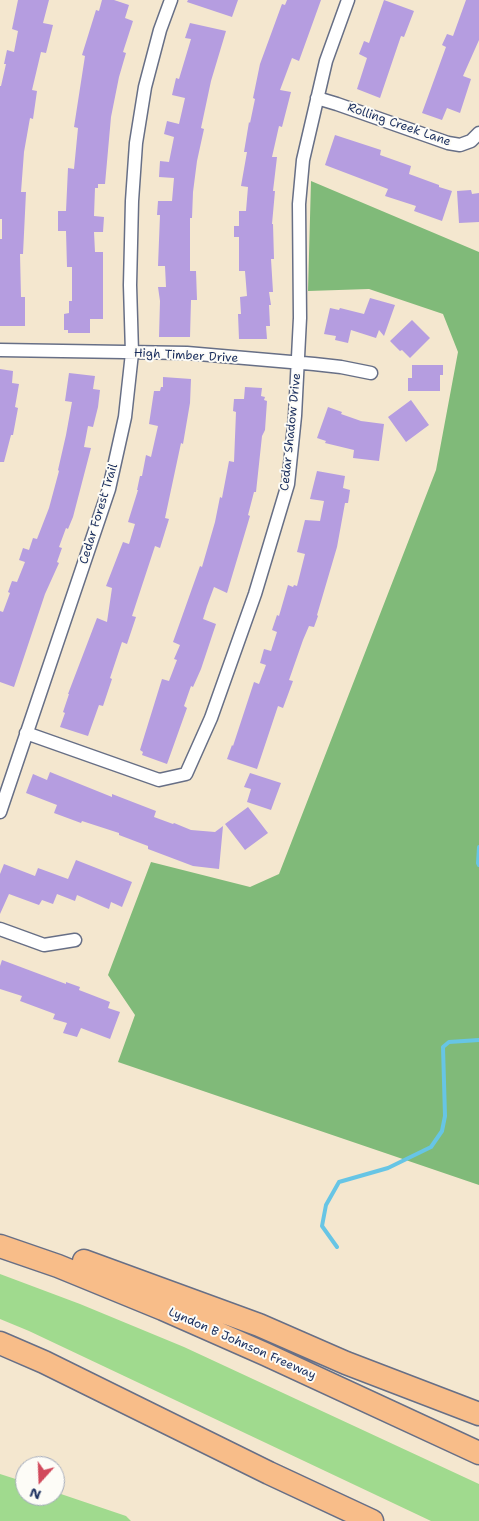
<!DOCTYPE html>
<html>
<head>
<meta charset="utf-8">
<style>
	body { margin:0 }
	#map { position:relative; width:479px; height:1521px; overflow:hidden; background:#f4e7cf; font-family:"Shantell Sans",sans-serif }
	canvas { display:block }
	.north { position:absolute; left:15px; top:1456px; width:50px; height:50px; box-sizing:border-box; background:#fdfcf7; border:1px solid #a3aaba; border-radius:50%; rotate:200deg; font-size:14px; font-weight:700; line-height:20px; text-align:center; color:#1b2f5e }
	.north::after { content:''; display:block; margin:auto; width:18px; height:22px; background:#d1495b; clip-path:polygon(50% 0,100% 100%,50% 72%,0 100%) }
</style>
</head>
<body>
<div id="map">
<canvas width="479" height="1521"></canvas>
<div class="north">N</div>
</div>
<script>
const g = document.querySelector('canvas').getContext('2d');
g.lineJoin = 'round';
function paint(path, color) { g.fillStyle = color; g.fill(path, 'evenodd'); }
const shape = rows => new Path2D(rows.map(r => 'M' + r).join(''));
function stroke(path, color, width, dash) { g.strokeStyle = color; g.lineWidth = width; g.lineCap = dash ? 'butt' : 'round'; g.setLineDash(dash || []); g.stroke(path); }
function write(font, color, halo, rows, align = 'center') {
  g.font = font + ' "Shantell Sans",sans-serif'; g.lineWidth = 4; g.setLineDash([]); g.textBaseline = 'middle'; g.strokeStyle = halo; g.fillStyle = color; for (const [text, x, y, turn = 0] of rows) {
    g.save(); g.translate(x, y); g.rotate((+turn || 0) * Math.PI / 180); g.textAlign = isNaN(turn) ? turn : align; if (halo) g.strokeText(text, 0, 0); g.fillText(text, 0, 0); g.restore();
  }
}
paint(shape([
	[0,1274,80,1304,184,1347,479,1484,479,1521,431,1521,29,1331,0,1319],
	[0,1474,25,1482,25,1496,55,1496,55,1492,126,1516,131,1521,0,1521]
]), '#a0da8e');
paint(shape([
	[311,181,479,252,479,1185,118,1062,135,1015,108,975,151,862,250,887,279,874,436,470,458,352,443,314,369,289,308,291]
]), '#80ba79');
stroke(shape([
	[479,847,478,863,479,865],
	[337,1247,322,1226,326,1205,339,1182,388,1168,431,1147,442,1131,445,1116,443,1047,449,1042,479,1040]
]), '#67c5e5', 4);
paint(shape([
	[18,0,49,0,43,23,53,25,46,53,41,52,32,90,37,91,33,119,30,118,24,152,21,192,26,192,23,254,20,254,21,297,25,297,25,326,0,326,0,239,2,239,2,219,0,219,0,86,1,86,6,64,4,64,7,50,14,52,18,31,12,29],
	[102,0,114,0,129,5,125,18,133,21,123,52,126,53,119,77,111,117,105,184,98,184,98,188,95,188,94,216,104,217,103,232,94,232,95,252,103,252,103,319,90,319,90,333,68,333,68,330,64,330,64,314,69,313,69,301,72,301,72,267,67,267,66,231,58,231,58,211,66,211,68,168,74,169,78,128,74,127,85,56,82,55,96,10,99,11],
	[188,0,238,0,232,17,187,2],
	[287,0,321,0,299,61,292,58,280,90,291,92,282,127,279,126,272,157,277,157,273,191,275,191,272,224,273,224,274,259,271,259,273,292,269,292,271,305,269,305,270,326,266,326,267,339,239,339,238,314,241,314,240,297,247,296,245,271,239,271,239,237,234,237,234,226,239,226,239,211,246,211,248,187,241,186,247,152,244,152,249,122,250,123,255,99,253,98,260,64,282,4,285,5],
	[384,0,414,11,404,37,401,36,380,98,357,89,367,58,359,54,364,41,369,43],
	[466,0,479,0,479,40,463,76,471,79,460,113,447,108,442,120,422,113,446,47,442,45,447,34,453,36],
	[190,23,226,31,211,81,201,128,204,129,197,161,193,192,192,218,190,218,190,271,196,271,197,300,191,300,190,337,159,337,160,301,158,287,166,287,165,266,158,266,160,215,157,215,158,201,172,201,174,178,159,177,160,161,169,162,174,137,164,134,167,121,179,124,185,98,172,95,176,78,179,79,191,39,185,38],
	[335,135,381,150,380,155,411,166,409,174,439,185,439,187,452,191,442,221,414,211,416,206,385,196,388,189,325,165],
	[471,190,472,194,479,193,479,222,459,223,457,191],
	[370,298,395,305,384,336,379,330,376,338,351,330,348,343,335,340,336,336,324,334,330,308,339,310,340,308,364,314],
	[412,320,430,338,410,358,402,350,400,351,390,341],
	[412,365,443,365,443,375,440,375,440,391,408,391,408,378,412,378],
	[0,369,13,371,12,383,19,384,15,407,18,408,13,435,11,435,4,462,0,462],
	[69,373,95,376,93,389,100,390,98,407,93,427,88,426,84,447,91,448,73,517,68,529,66,528,59,547,62,548,57,562,59,563,45,594,14,687,0,682,0,611,3,612,10,593,8,592,12,581,17,582,25,562,19,560,23,548,29,550,33,538,37,539,49,508,59,471,58,470,66,435,72,402,65,401],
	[163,377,191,379,190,403,183,444,181,443,165,518,169,519,160,548,155,546,132,616,136,617,127,644,122,642,110,678,112,679,103,706,99,705,88,736,60,727,65,713,63,712,69,694,68,694,97,618,107,622,112,588,106,586,123,542,129,544,135,524,128,522,138,490,137,490,140,476,142,476,146,455,151,457,158,426,149,424,154,391,160,391,161,387,163,387],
	[245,387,262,388,261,396,265,397,264,400,267,401,265,430,262,436,256,492,254,492,248,515,250,516,227,593,214,587,207,606,203,619,216,624,201,669,193,687,191,686,184,706,187,708,167,764,142,755,143,752,140,750,162,679,169,681,177,660,174,659,180,645,173,642,200,566,202,567,215,522,220,497,222,498,229,461,234,462,236,412,233,411,234,399,244,399],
	[411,400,429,425,406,442,388,417],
	[328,407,342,412,341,414,361,421,384,424,379,461,353,458,354,450,325,443,326,441,317,438],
	[317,471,345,476,343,488,350,490,348,503,345,503,337,547,317,615,318,616,314,627,309,626,303,640,289,680,293,681,283,708,278,706,257,769,227,759,232,745,233,746,254,682,259,684,266,665,260,663,264,649,271,651,277,632,272,630,277,615,279,616,288,585,293,587,294,585,297,586,305,554,297,552,305,520,320,521,324,501,310,499],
	[50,772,112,797,112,794,156,811,154,817,173,824,174,823,191,830,215,832,223,826,219,869,193,866,148,849,148,846,119,835,119,833,82,821,81,823,54,813,57,805,26,793,33,774,47,780],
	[250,773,281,783,271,810,247,802,251,789,244,787],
	[248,807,268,833,245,850,225,824],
	[76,860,132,882,122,907,111,902,109,909,77,895,75,901,57,894,53,904,42,900,39,905,9,894,0,914,0,874,4,864,35,876,38,868,68,879],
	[2,960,66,984,66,982,80,987,79,990,110,1002,108,1008,120,1012,110,1039,81,1028,77,1037,63,1033,67,1023,53,1019,55,1014,20,1001,22,996,0,989,0,966]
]), '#b59de0');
const street = shape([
	[317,98,337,104,448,143,460,145,471,141,479,133],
	[0,350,187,353,314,364,341,367,371,373],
	[26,733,159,780,186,774,211,718,255,594,288,484,295,416,300,318,299,204,303,160,326,61,348,0],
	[0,812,109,489,125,417,132,353,130,285,132,201,136,143,145,87,160,30,171,0],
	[0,929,44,945,75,940]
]);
const highway = shape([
	[0,1246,58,1266,163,1309,265,1354,479,1453],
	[84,1261,259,1325,346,1363,479,1414],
	[0,1343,44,1362,269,1473,372,1521]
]);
stroke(street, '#676f86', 15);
stroke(highway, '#676f86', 25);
stroke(street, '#fff', 12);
stroke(highway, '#f8bd89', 22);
write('12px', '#1b2f5e', '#fdfcf7', [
	["Rolling Creek Lane",399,125,19],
	["High Timber Drive",186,356,3],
	["Cedar Shadow Drive",291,432,-84],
	["Cedar Forest Trail",99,514,-73],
	["Lyndon B Johnson Freeway",242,1344,24]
]);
</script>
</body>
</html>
